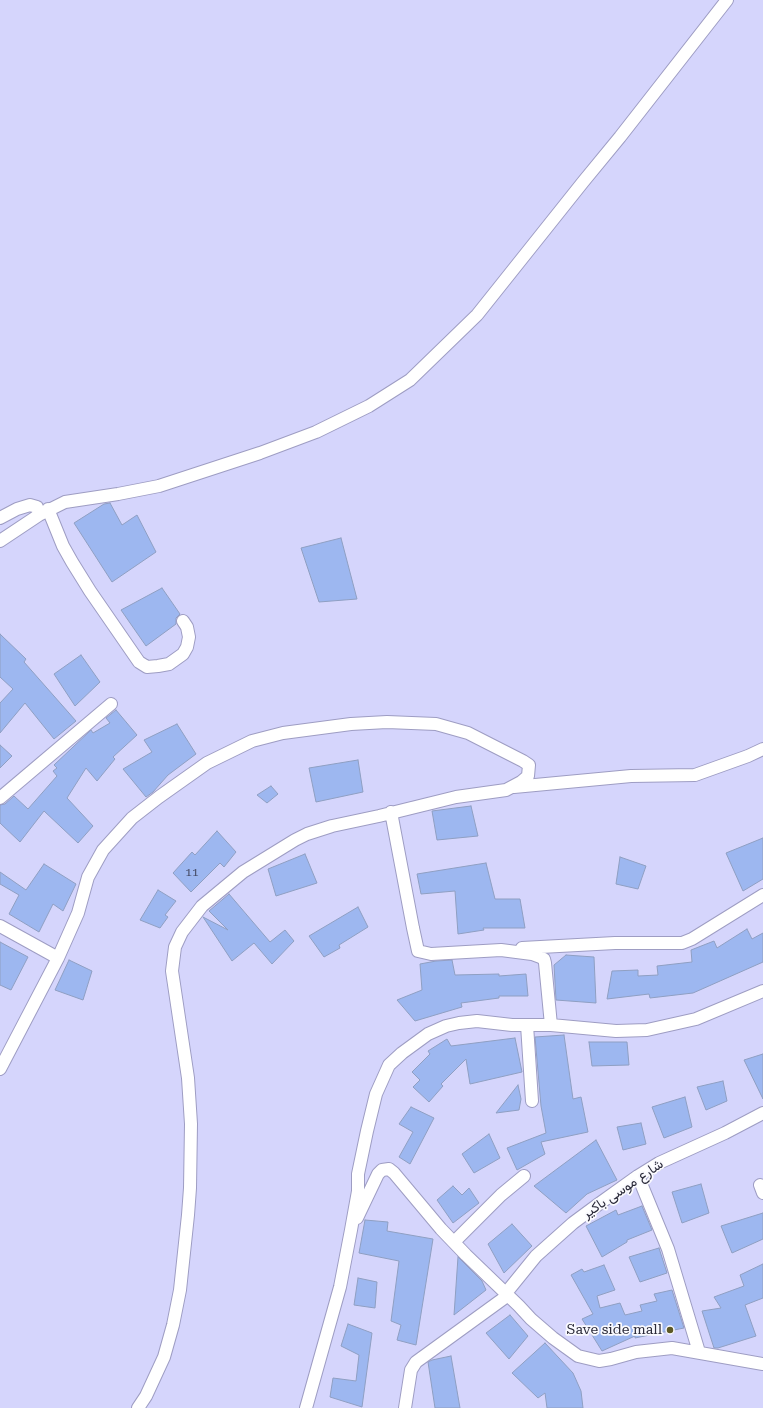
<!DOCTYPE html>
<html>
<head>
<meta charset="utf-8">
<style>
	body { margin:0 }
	canvas { display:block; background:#d5d5fc }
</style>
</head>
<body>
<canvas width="763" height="1408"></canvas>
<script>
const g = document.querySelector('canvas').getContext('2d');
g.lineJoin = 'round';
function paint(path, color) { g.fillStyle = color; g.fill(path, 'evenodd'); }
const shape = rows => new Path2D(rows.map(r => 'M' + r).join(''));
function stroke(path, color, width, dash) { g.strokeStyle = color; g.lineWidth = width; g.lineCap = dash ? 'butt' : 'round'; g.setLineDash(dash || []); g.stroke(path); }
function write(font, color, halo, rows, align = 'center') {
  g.font = font + ' "Roboto Serif",Vazirmatn,serif'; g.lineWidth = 3.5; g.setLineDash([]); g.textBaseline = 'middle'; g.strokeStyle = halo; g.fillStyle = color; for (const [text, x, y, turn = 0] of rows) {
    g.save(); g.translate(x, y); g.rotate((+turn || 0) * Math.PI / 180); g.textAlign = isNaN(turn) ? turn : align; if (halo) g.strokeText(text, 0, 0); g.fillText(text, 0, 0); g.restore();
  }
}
const building = shape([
	[110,503,122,525,137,515,156,552,112,582,74,523,104,504,110,503],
	[341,538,357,599,319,602,301,548,341,538],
	[162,588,180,614,176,618,176,624,146,646,121,610,162,588],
	[0,634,26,659,24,662,76,721,54,739,25,703,0,733,0,703,13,689,0,677,0,634],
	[81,655,100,682,75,706,54,674,81,655],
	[116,710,137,735,113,757,115,759,97,781,86,768,67,798,93,826,78,843,44,811,20,842,0,823,0,805,5,804,14,796,28,809,57,776,53,771,57,768,54,765,91,730,93,733,110,723,106,718,116,710],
	[177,724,196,754,168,775,153,792,146,797,123,769,152,752,144,740,177,724],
	[0,745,12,756,0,768,0,745],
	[358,760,363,792,316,802,309,768,358,760],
	[271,786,278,794,267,803,257,795,271,786],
	[471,806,478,836,437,840,432,811,471,806],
	[217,831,236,852,224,867,220,863,191,892,173,873,192,852,195,855,217,831],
	[763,838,763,879,743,891,726,853,763,838],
	[305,854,317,883,276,896,268,869,305,854],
	[620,857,646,866,638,889,616,884,620,857],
	[486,863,495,899,520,899,525,928,483,928,484,930,458,934,455,891,421,894,417,874,486,863],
	[44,864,76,884,63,911,53,904,39,932,9,914,19,895,0,884,0,872,26,890,44,864],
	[158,890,176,901,165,915,168,917,160,928,140,920,158,890],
	[229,894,270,942,285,930,294,941,272,964,254,943,232,961,203,917,228,930,209,911,229,894],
	[358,907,368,927,339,945,340,948,324,957,309,936,358,907],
	[747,929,752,939,763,933,763,962,693,993,650,998,649,994,607,999,612,971,638,970,638,976,658,975,657,966,692,962,691,950,714,941,717,948,747,929],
	[0,942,28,957,11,990,0,985,0,942],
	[566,955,594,957,596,1003,556,1000,554,965,566,955],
	[69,960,92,971,83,1000,55,990,69,960],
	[452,960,455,975,499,974,499,976,526,974,528,996,499,996,499,998,461,1003,462,1007,415,1021,397,1000,422,990,420,964,436,961,452,960],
	[564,1035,573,1099,581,1097,588,1132,541,1142,545,1154,517,1170,507,1148,546,1133,541,1106,535,1037,564,1035],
	[515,1038,522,1072,470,1084,466,1059,441,1084,443,1086,429,1102,413,1087,420,1080,412,1072,430,1054,428,1051,447,1039,451,1046,515,1038],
	[589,1042,627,1042,629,1065,592,1066,589,1042],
	[763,1054,763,1099,744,1060,763,1054],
	[723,1081,727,1101,706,1110,697,1087,723,1081],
	[518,1085,521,1099,519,1110,496,1113,518,1085],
	[685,1097,692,1127,664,1138,652,1107,685,1097],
	[411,1107,434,1118,410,1164,399,1157,413,1132,399,1124,411,1107],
	[641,1123,646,1144,623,1150,617,1127,641,1123],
	[489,1134,500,1158,474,1173,462,1154,489,1134],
	[596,1140,617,1180,587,1194,566,1213,534,1186,596,1140],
	[701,1184,709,1213,682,1223,672,1192,701,1184],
	[453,1186,462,1195,469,1188,479,1203,453,1223,437,1200,453,1186],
	[642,1206,652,1230,627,1240,627,1242,602,1257,586,1226,616,1210,618,1215,642,1206],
	[763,1213,763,1239,732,1253,721,1226,763,1213],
	[365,1220,388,1222,387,1231,433,1239,416,1345,397,1340,401,1325,391,1321,399,1261,359,1253,365,1220],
	[512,1224,532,1246,504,1273,488,1244,512,1224],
	[659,1248,667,1273,640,1282,629,1257,659,1248],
	[458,1257,482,1281,486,1290,454,1315,458,1257],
	[763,1264,763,1298,745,1305,756,1336,718,1348,714,1348,702,1311,721,1308,714,1297,744,1286,740,1275,763,1264],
	[604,1265,615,1290,597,1296,600,1308,620,1303,625,1315,642,1311,640,1305,657,1301,654,1294,672,1290,684,1328,635,1338,635,1336,602,1351,582,1319,593,1314,571,1275,582,1269,584,1272,604,1265],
	[358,1278,377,1282,375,1308,354,1305,358,1278],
	[510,1315,528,1336,509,1359,486,1333,510,1315],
	[348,1324,372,1333,362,1407,330,1397,333,1378,356,1381,359,1355,341,1346,348,1324],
	[545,1343,573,1373,581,1391,583,1408,547,1408,545,1393,538,1398,512,1373,545,1343],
	[451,1356,460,1408,435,1408,428,1362,432,1360,451,1356]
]);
paint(building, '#9db7f0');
stroke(building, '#8f9fc2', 1);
const street = shape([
	[48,509,63,546,72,562,90,591,139,662,147,667,158,666,169,664,183,654,187,647,189,637,187,627,183,621],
	[0,518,17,509,30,505,37,507,39,515],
	[0,541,39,515,65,502,118,494,159,486,260,453,316,432,369,406,410,380,477,315,583,182,620,137,727,0],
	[514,787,631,776,695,775,748,756,763,749],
	[0,798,111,704],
	[391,812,413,928,418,951,431,954,501,950,532,954,540,957,544,959,545,963,551,1025],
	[0,926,58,958],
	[522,948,615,943,682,943,692,939,763,895],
	[527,1025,532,1101],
	[0,1069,58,958,78,913,88,877,103,850,132,818,159,797,207,763,252,741,283,733,351,724,387,722,436,724,468,733,523,761,529,765,528,776,521,782,506,790,456,797,379,816,332,826,307,834,295,840,243,872,202,906,182,932,175,947,172,971,188,1078,191,1124,190,1188,188,1215,180,1290,173,1325,164,1357,146,1396,138,1408],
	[638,1176,668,1249,699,1352],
	[760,1185,763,1193],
	[357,1218,378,1174,382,1170,389,1169,394,1173,441,1229,466,1255,519,1306,531,1319,553,1338,578,1356,599,1361,611,1359,636,1352,672,1348,763,1364],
	[454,1242,501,1195,524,1176],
	[507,1296,506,1293,536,1256,573,1223,596,1206,638,1176,659,1163,725,1133,763,1113],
	[306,1408,340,1287,351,1230,358,1191,358,1174,367,1131,376,1094,389,1065,402,1053,428,1034,446,1026,459,1023,477,1021,512,1025,551,1025,616,1031,647,1030,696,1019,763,991],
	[405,1408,411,1370,416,1362,507,1296]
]);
stroke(street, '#9e9dc3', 14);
stroke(street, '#fff', 12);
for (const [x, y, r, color] of [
	[670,1330,4,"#5d5926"]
]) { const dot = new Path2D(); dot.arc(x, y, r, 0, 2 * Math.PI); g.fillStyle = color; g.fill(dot); stroke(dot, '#fafafe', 1.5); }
write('12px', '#484e68', null, [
	["11",192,872]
]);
write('14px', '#2b2b3a', '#fafafe', [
	["شارع موسى باكير",623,1189,-34]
]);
write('14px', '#2b2b3a', '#fafafe', [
	["Save side mall",662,1330]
], 'right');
</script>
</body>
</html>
